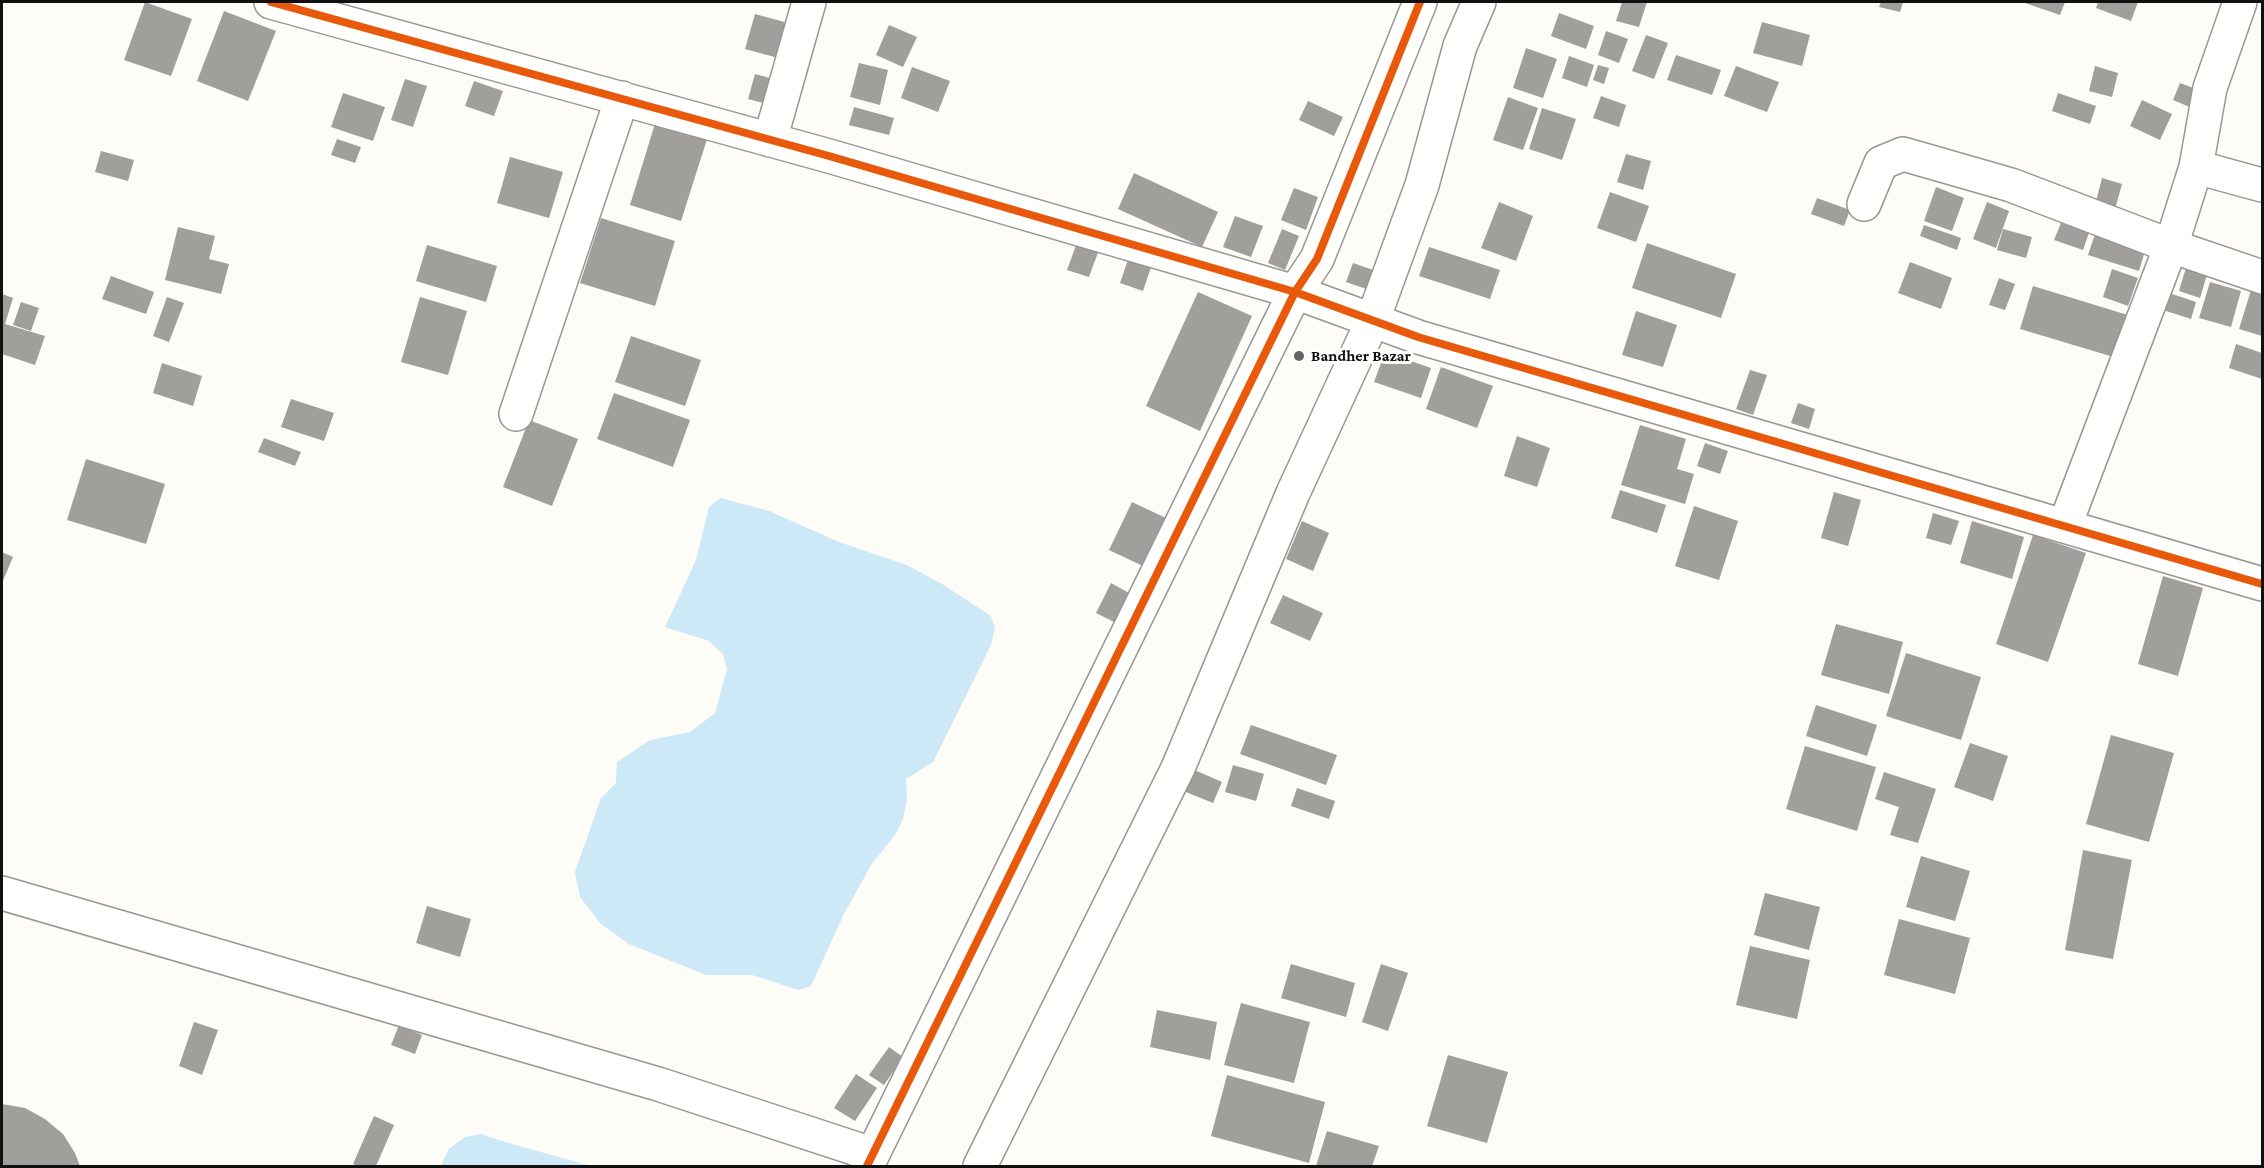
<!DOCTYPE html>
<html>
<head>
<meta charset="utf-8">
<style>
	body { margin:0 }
	#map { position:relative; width:2264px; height:1168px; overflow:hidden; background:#fdfcf7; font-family:"Crimson Pro",serif }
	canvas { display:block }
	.frame { position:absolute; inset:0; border:3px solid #111; pointer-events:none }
</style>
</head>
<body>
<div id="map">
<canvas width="2264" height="1168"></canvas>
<div class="frame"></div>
</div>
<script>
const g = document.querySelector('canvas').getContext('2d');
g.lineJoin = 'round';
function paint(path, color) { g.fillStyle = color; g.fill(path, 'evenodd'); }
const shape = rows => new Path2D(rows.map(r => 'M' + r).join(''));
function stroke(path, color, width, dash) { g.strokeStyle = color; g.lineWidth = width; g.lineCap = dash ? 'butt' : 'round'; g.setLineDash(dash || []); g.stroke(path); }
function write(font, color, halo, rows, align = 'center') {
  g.font = font + ' "Crimson Pro",serif'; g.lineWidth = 6; g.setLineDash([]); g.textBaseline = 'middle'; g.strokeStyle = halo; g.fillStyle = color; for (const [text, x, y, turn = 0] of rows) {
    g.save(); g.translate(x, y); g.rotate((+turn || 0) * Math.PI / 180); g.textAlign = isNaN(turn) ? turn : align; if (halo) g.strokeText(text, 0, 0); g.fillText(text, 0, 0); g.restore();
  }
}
paint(shape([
	[721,498,769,511,839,542,907,565,942,584,991,616,995,628,991,645,933,762,906,779,907,800,903,819,895,835,871,865,843,916,811,986,799,990,752,975,706,975,629,944,601,924,580,897,575,872,601,798,616,783,617,762,650,740,690,732,715,713,727,669,723,654,709,641,665,627,696,560,709,507],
	[481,1134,505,1142,591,1166,441,1166,449,1149,465,1137]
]), '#cde8f7');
paint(shape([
	[145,2,192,19,171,76,124,60],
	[1622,2,1647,2,1639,27,1616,21],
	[1881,2,1903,2,1900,12,1879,7],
	[2022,2,2065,2,2060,15],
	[2098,2,2138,2,2131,21,2096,8],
	[224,11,276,31,248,101,197,81],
	[1559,13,1594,26,1586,49,1551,36],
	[755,14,792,24,782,59,745,49],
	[1762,22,1810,35,1802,66,1753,53],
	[889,25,917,37,903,67,876,55],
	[1606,31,1628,39,1619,63,1598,55],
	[1646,35,1668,43,1654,79,1632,71],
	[1526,48,1557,59,1543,98,1513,88],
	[1676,55,1721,70,1712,95,1667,80],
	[1569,56,1594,65,1587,87,1562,78],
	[859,63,888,70,880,105,850,97],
	[1598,65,1609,68,1604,84,1593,80],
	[1736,66,1779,82,1767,112,1724,96],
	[2095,66,2118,73,2112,97,2089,91],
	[912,67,950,81,938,112,901,98],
	[755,74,781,81,774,106,748,99],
	[405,79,427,86,413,127,391,120],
	[474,81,503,91,494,116,465,106],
	[2180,83,2199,90,2192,108,2173,100],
	[343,93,385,107,373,141,331,127],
	[2058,93,2096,106,2090,124,2052,111],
	[1601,96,1626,105,1619,127,1593,118],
	[1508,97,1538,108,1523,150,1493,140],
	[2142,100,2172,114,2160,140,2130,126],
	[1308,101,1343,117,1334,136,1299,120],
	[854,107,894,118,889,135,849,125],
	[1542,108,1576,119,1562,160,1529,149],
	[657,117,709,133,681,221,630,205],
	[337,139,361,147,355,163,331,155],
	[101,151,134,160,128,181,95,172],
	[1626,154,1651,161,1643,190,1617,182],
	[510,157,563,172,549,218,497,203],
	[1134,173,1218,212,1202,247,1118,209],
	[2102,178,2122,184,2114,213,2094,209],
	[1936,187,1964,198,1952,231,1924,221],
	[1294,188,1318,197,1306,230,1281,220],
	[1610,192,1649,206,1636,242,1597,228],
	[1817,198,1850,210,1844,226,1811,214],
	[1499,202,1533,216,1516,261,1481,248],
	[1987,202,2009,211,1996,248,1973,239],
	[2065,213,2092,224,2083,250,2054,240],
	[1235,216,1263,226,1251,257,1223,247],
	[601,218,675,241,655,306,580,283],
	[1924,225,1961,238,1957,250,1920,236],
	[178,227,215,236,209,259,229,264,221,294,165,280],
	[2097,228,2147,244,2139,271,2088,255],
	[1282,229,1299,236,1285,270,1268,263],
	[2003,229,2032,237,2026,258,1997,250],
	[1078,240,1100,247,1089,277,1067,270],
	[1647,243,1736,274,1721,318,1632,288],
	[427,245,497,266,486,302,416,281],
	[1429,247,1500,270,1490,299,1419,276],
	[1130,254,1153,261,1143,291,1120,283],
	[2188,261,2209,268,2200,298,2179,291],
	[1910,262,1952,278,1941,309,1898,293],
	[1353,263,1382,273,1375,292,1346,282],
	[2112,269,2138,278,2128,306,2103,297],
	[111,276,154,292,146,314,102,299],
	[1999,278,2015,284,2005,310,1989,305],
	[2210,282,2241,291,2231,327,2199,318],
	[2033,286,2131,316,2117,358,2020,329],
	[2252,287,2262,291,2262,336,2239,329],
	[1198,292,1252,316,1200,431,1146,406],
	[2169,293,2196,302,2191,319,2163,310],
	[2,294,13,298,5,324,45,336,35,365,2,354],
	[167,297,184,303,169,342,153,336],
	[420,297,467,311,448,375,401,362],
	[21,302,39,308,31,331,13,325],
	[1636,311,1677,325,1663,367,1622,355],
	[631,336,701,360,685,406,615,382],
	[2236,344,2262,353,2262,379,2229,368],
	[1385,352,1431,368,1421,398,1374,382],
	[162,363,202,376,193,406,153,393],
	[1441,367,1493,386,1477,428,1426,409],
	[1750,370,1767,375,1753,415,1736,409],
	[614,393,690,420,673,467,597,439],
	[291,399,334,413,324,441,281,427],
	[1798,403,1815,409,1809,429,1791,423],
	[529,420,578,439,552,506,503,487],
	[1640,425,1686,439,1677,469,1694,474,1685,504,1621,485],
	[1517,436,1550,448,1537,487,1504,476],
	[264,438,301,452,295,466,258,452],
	[1705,443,1728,451,1720,474,1697,466],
	[86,459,165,484,146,544,67,520],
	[1620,490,1666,505,1657,533,1611,518],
	[1834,492,1861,500,1848,546,1821,538],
	[1132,502,1168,519,1145,567,1109,550],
	[1694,506,1738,521,1719,580,1675,566],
	[1933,513,1959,521,1951,545,1926,538],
	[1302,521,1329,533,1313,571,1286,559],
	[1972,521,2024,537,2012,579,1960,563],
	[2033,535,2086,553,2048,662,1996,644],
	[2,552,13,557,2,583],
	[2163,576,2203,588,2178,676,2138,664],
	[1111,583,1131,594,1116,623,1096,613],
	[1283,595,1323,613,1310,641,1270,623],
	[1836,624,1903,642,1889,694,1821,675],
	[1906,653,1981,677,1961,740,1886,716],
	[1816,705,1877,725,1867,756,1806,736],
	[1251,725,1337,755,1326,785,1240,754],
	[2111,735,2174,753,2149,842,2086,824],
	[1970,743,2008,756,1993,801,1954,787],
	[1805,746,1876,767,1857,831,1786,809],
	[1233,765,1264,774,1256,801,1225,792],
	[1190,768,1222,782,1213,803,1181,790],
	[1884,772,1936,789,1918,843,1890,835,1899,807,1875,799],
	[1297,788,1335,801,1329,819,1291,806],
	[2083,850,2132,860,2113,959,2065,950],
	[1921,856,1970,871,1955,921,1906,907],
	[1765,893,1820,907,1809,950,1754,935],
	[427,906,471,919,460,957,416,943],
	[1899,919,1970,938,1955,994,1884,975],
	[1750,946,1810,960,1797,1019,1736,1005],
	[1291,964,1355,983,1346,1017,1281,998],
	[1381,964,1408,973,1388,1031,1362,1022],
	[1241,1003,1310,1022,1294,1083,1224,1065],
	[1157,1010,1217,1022,1210,1060,1150,1047],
	[194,1022,218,1030,202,1075,179,1066],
	[399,1025,422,1035,415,1054,391,1045],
	[889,1047,903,1057,884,1085,869,1075],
	[1448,1055,1508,1072,1487,1143,1427,1126],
	[856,1074,877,1088,855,1121,834,1108],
	[1227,1075,1325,1102,1309,1163,1211,1136],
	[2,1104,25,1108,45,1119,63,1134,75,1153,80,1166,2,1166],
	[374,1116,394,1125,376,1166,358,1166,353,1164],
	[1327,1131,1379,1146,1372,1166,1316,1166]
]), '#a19f9c');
const minor = shape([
	[271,2,829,156,1295,292,1418,337,2262,584],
	[770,140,809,2],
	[2196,167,2262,185],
	[1864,204,1881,163,1903,154,2011,185,2171,246,2262,277],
	[516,414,622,98],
	[2065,525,2171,246,2196,167,2210,88,2240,2],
	[2,893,658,1084,872,1154],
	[867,1166,1295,292,1317,259,1420,2],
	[980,1166,1178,768,1293,493,1372,322,1422,185,1460,46,1479,2]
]);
stroke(minor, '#979795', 36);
stroke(minor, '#fffffe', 33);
stroke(shape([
	[271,2,829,156,1295,292,1418,337,2262,584],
	[867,1166,1295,292,1317,259,1420,2]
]), '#e8590c', 8);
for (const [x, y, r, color] of [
	[1299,356,6,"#646362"]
]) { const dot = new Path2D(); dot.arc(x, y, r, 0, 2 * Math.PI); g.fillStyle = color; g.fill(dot); stroke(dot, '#fff', 2); }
write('bold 16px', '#111', '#fff', [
	["Bandher Bazar",1311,356]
], 'left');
</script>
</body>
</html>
